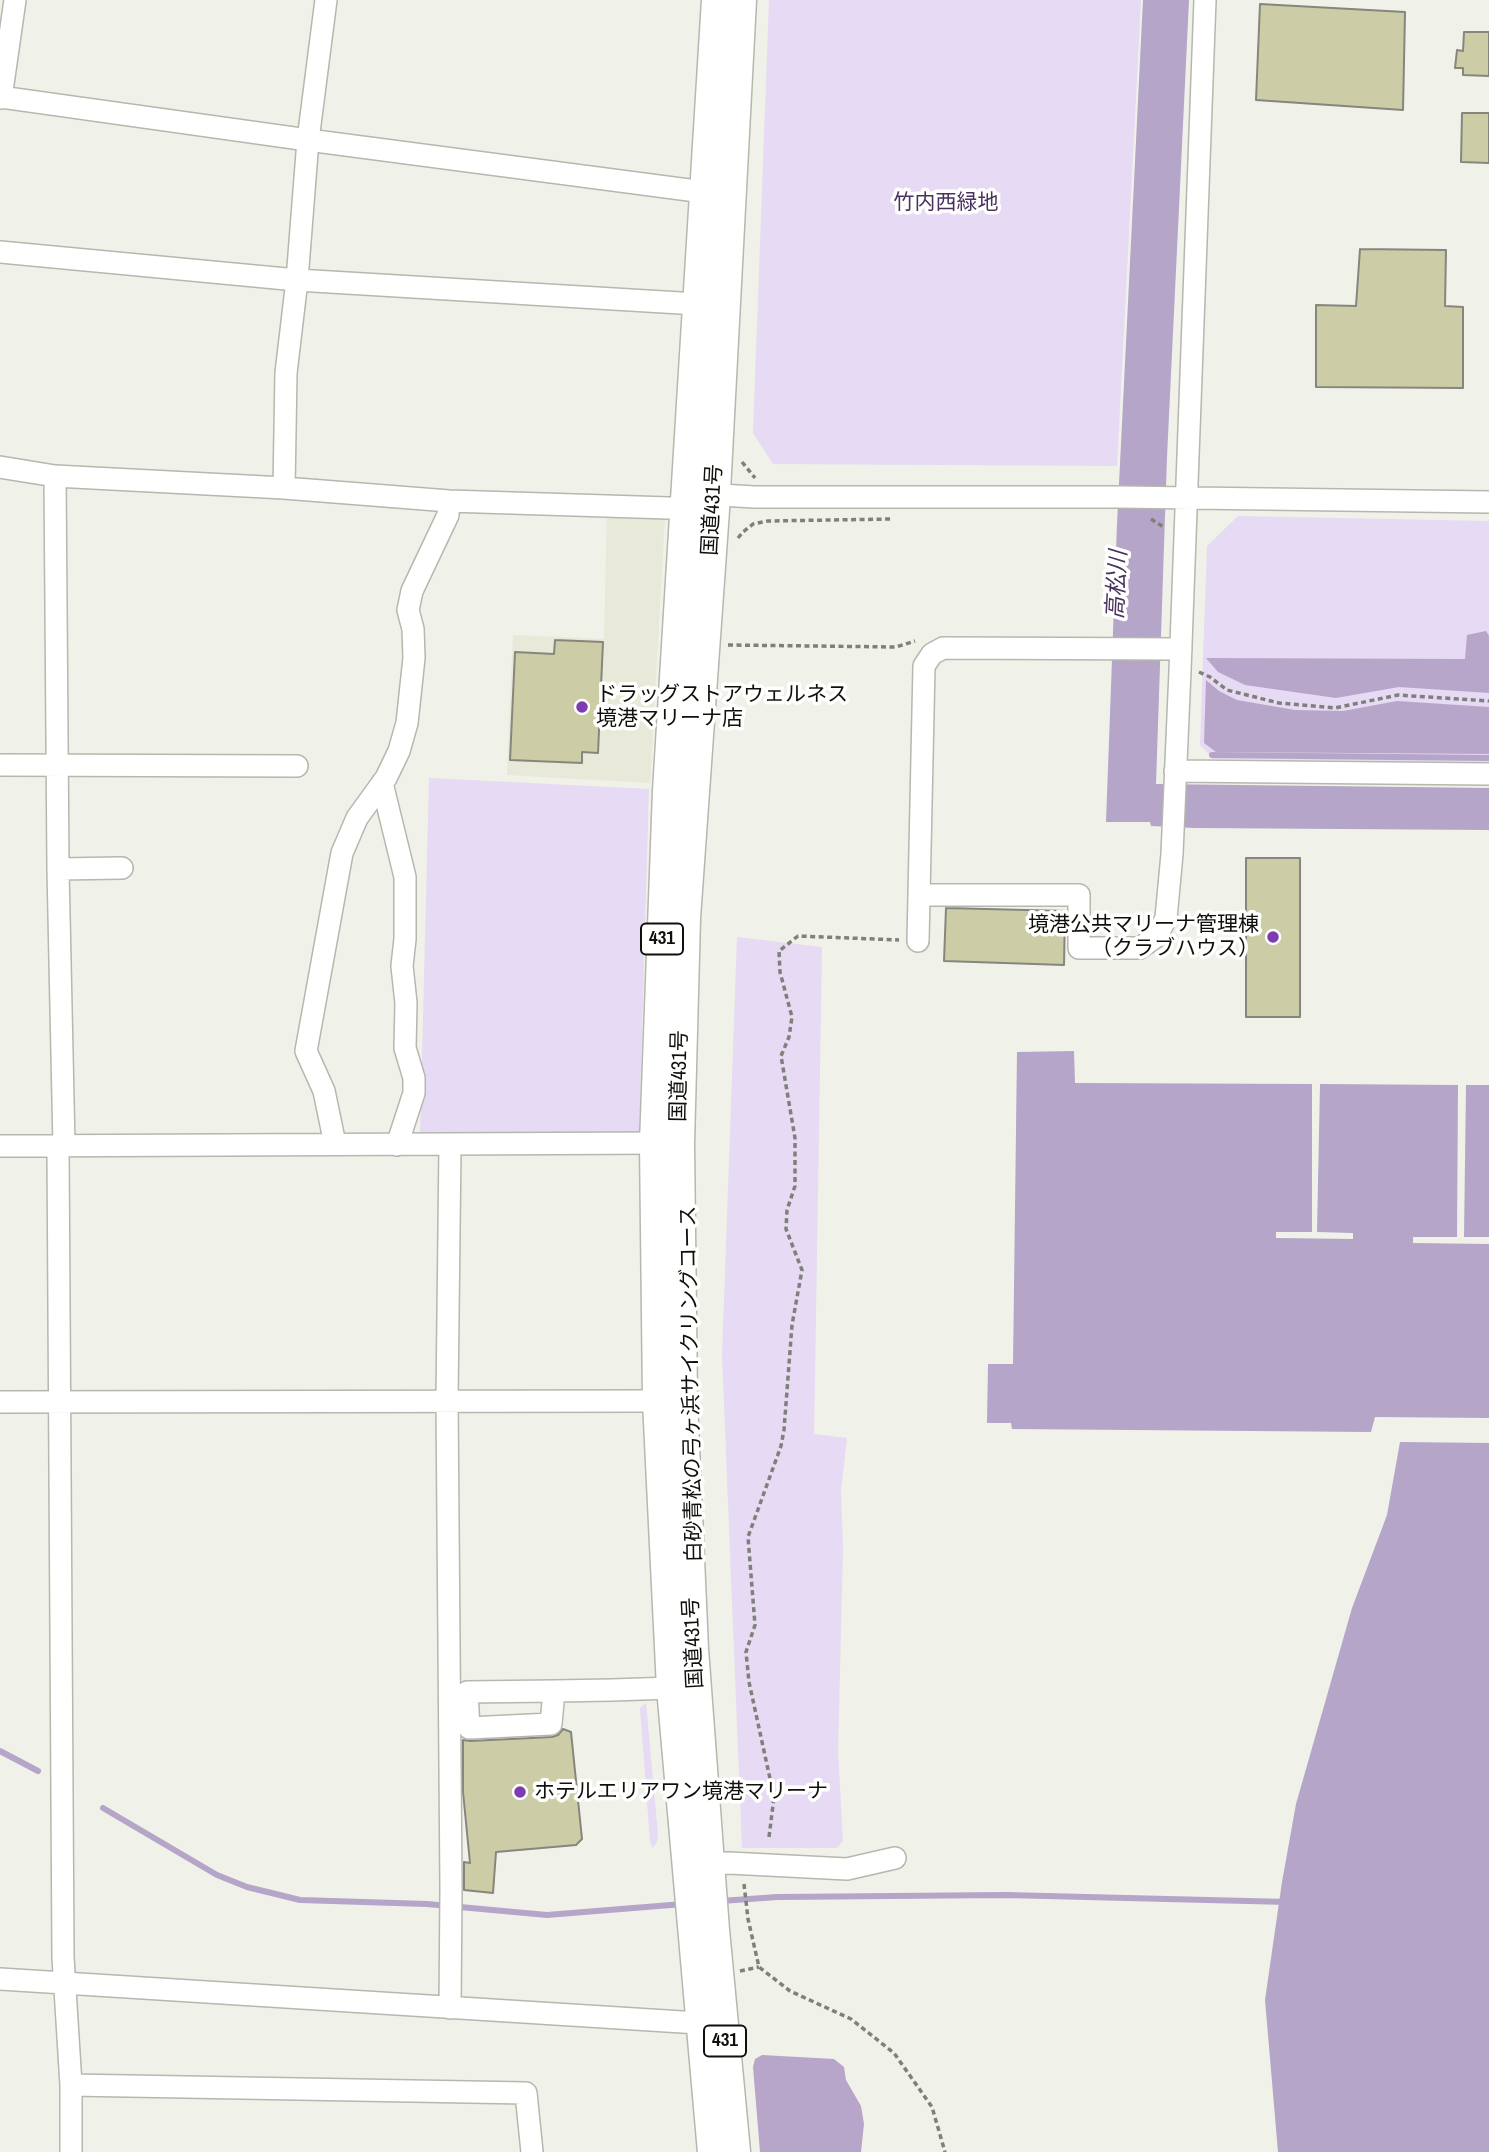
<!DOCTYPE html>
<html>
<head>
<meta charset="utf-8">
<style>
	body { margin:0 }
	canvas { display:block; background:#f0f1e8 }
</style>
</head>
<body>
<canvas width="1489" height="2152"></canvas>
<script>
const g = document.querySelector('canvas').getContext('2d');
g.lineJoin = 'round';
function paint(path, color) { g.fillStyle = color; g.fill(path, 'evenodd'); }
const shape = rows => new Path2D(rows.map(r => 'M' + r).join(''));
function stroke(path, color, width, dash) { g.strokeStyle = color; g.lineWidth = width; g.lineCap = dash ? 'butt' : 'round'; g.setLineDash(dash || []); g.stroke(path); }
function write(font, color, halo, rows, align = 'center') {
  g.font = font + ' "Archivo Narrow","Noto Sans JP",sans-serif'; g.lineWidth = 7; g.setLineDash([]); g.textBaseline = 'middle'; g.strokeStyle = halo; g.fillStyle = color; for (const [text, x, y, turn = 0] of rows) {
    g.save(); g.translate(x, y); g.rotate((+turn || 0) * Math.PI / 180); g.textAlign = isNaN(turn) ? turn : align; if (halo) g.strokeText(text, 0, 0); g.fillText(text, 0, 0); g.restore();
  }
}
paint(shape([
	[607,508,665,517,650,783,507,775,513,635,604,639]
]), '#e8e9d8');
paint(shape([
	[769,0,1141,0,1117,466,773,464,753,433],
	[1238,516,1489,521,1489,762,1213,759,1200,745,1207,546],
	[429,778,649,789,639,1135,420,1137],
	[737,937,822,947,814,1434,847,1438,841,1490,843,1548,838,1752,843,1841,837,1848,742,1848,722,1355],
	[646,1703,658,1835,657,1842,653,1848,650,1841,640,1708]
]), '#e6daf4');
paint(shape([
	[1486,631,1489,636,1489,693,1399,687,1336,698,1245,685,1218,672,1206,658,1465,659,1467,635],
	[1206,680,1219,691,1237,700,1295,710,1343,711,1397,701,1489,707,1489,754,1216,752,1204,743],
	[762,2055,834,2059,844,2067,846,2080,861,2106,864,2124,861,2152,760,2152,753,2067,755,2059]
]), '#b7a6c9');
paint(shape([
	[1143,0,1189,0,1167,457,1156,784,1489,788,1489,830,1195,828,1151,826,1150,822,1106,822,1117,524],
	[1074,1051,1075,1083,1312,1084,1312,1232,1276,1232,1276,1238,1353,1239,1353,1233,1317,1232,1320,1084,1458,1085,1457,1237,1413,1237,1413,1243,1489,1244,1489,1418,1375,1417,1371,1432,1012,1429,1011,1423,987,1423,988,1364,1013,1364,1017,1052],
	[1466,1085,1489,1085,1489,1237,1464,1237],
	[1400,1442,1489,1443,1489,2152,1278,2152,1265,2000,1282,1882,1296,1804,1352,1608,1387,1515]
]), '#b5a5c8');
stroke(shape([
	[1212,755,1489,758],
	[0,1751,38,1771],
	[103,1808,217,1875,247,1887,300,1900,427,1904,547,1915,683,1904],
	[721,1901,777,1897,1006,1895,1288,1902]
]), '#b5a5c8', 6);
const building = shape([
	[1260,4,1405,12,1403,110,1256,100,1260,4],
	[1464,32,1489,32,1489,76,1463,75,1463,68,1455,68,1457,50,1463,51,1464,32],
	[1462,113,1489,113,1489,163,1461,162,1462,113],
	[1360,249,1446,250,1445,306,1463,307,1463,388,1316,387,1316,305,1356,306,1360,249],
	[555,640,603,642,598,753,582,752,582,763,510,760,515,652,554,654,555,640],
	[1246,858,1300,858,1300,1017,1246,1017,1246,858],
	[946,908,1065,911,1064,965,944,961,946,908],
	[563,1729,571,1732,582,1839,576,1845,496,1852,493,1893,464,1890,464,1862,470,1863,463,1792,463,1740,470,1741,552,1737,558,1735,563,1729]
]);
paint(building, '#cccda6');
stroke(building, '#86867e', 2);
const minor = shape([
	[0,97,308,140,704,192],
	[1,98,15,0],
	[0,252,297,280,697,304],
	[0,467,55,476,284,488,449,501,700,509],
	[55,476,58,869,64,1146],
	[284,488,286,373,297,280,308,140,326,0],
	[704,494,754,497,1119,497,1489,502],
	[0,765,297,766],
	[1175,771,1489,774],
	[382,783,405,877,405,939,402,966,406,1003,405,1048,414,1078,414,1093,397,1145],
	[58,869,122,868],
	[920,895,1079,895,1079,948,1140,948,1157,936,1166,918,1172,854,1180,671,1205,0],
	[918,941,924,666,932,654,943,648,1181,649],
	[335,1144,324,1091,306,1051,342,853,357,818,386,778,399,751,407,723,414,658,413,629,408,610,412,591,448,515,449,501],
	[0,1146,666,1143],
	[58,1146,63,1957,71,2085,71,2152],
	[450,1146,447,1400,451,1889,450,2008],
	[0,1402,658,1401],
	[554,1691,551,1724,469,1728,467,1692,554,1691,612,1690,672,1688],
	[709,1864,729,1863,847,1869,895,1858],
	[0,1979,714,2024],
	[71,2085,526,2093,532,2152]
]);
const highway = shape([
	[713,2152,672,1688,658,1401,655,1143,668,791,717,0],
	[735,2152,714,1930,693,1649,682,1401,679,1143,685,918,714,510,741,0]
]);
stroke(minor, '#b6b7ae', 24);
stroke(highway, '#b6b7ae', 33);
stroke(shape([
	[742,462,755,478],
	[1151,519,1165,528],
	[738,538,743,532,753,524,768,521,892,519],
	[728,645,896,647,915,641],
	[1199,672,1210,677,1227,690,1279,703,1335,708,1398,695,1489,701],
	[769,1837,774,1797,749,1682,746,1652,755,1625,748,1537,781,1446,784,1430,792,1325,802,1270,786,1229,787,1210,795,1186,795,1138,781,1056,789,1037,792,1017,780,972,779,951,798,936,899,940],
	[744,1884,748,1919,759,1967,790,1991,851,2019,894,2053,932,2107,945,2152],
	[740,1971,759,1967]
]), '#7f807a', 3.5, [5, 3.5]);
stroke(minor, '#fff', 21);
stroke(highway, '#fff', 30);
for (const [x, y, r, color] of [
	[582,707,7,"#7d3cb1"],
	[1273,937,7,"#7d3cb1"],
	[520,1792,7,"#7d3cb1"]
]) { const dot = new Path2D(); dot.arc(x, y, r, 0, 2 * Math.PI); g.fillStyle = color; g.fill(dot); stroke(dot, '#fffffe', 2.5); }
for (const [x, y, w] of [
	[662,939,42],
	[725,2041,42]
]) { const box = new Path2D(); box.roundRect(x - w / 2, y - 15.5, w, 31, 5); g.fillStyle = '#fffffe'; g.fill(box); stroke(box, '#0f100d', 2); }
write('bold 19px', '#0f100d', null, [
	["431",662,939],
	["431",725,2041]
]);
write('21px', '#493160', '#fffffe', [
	["竹内西緑地",946,203]
]);
write('21px', '#0f100d', '#fffffe', [
	["国道431号",713,510,-87],
	["国道431号",680,1076,-89],
	["白砂青松の弓ヶ浜サイクリングコース",692,1384,-91],
	["国道431号",694,1643,-93]
]);
write('21px', '#0f100d', '#fffffe', [
	["ドラッグストアウェルネス",596,695],
	["境港マリーナ店",596,719],
	["境港公共マリーナ管理棟",1259,925,"right"],
	["（クラブハウス）",1259,949,"right"],
	["ホテルエリアワン境港マリーナ",534,1792]
], 'left');
write('italic 23px', '#4a3260', '#fffffe', [
	["高松川",1118,585,-87]
]);
</script>
</body>
</html>
